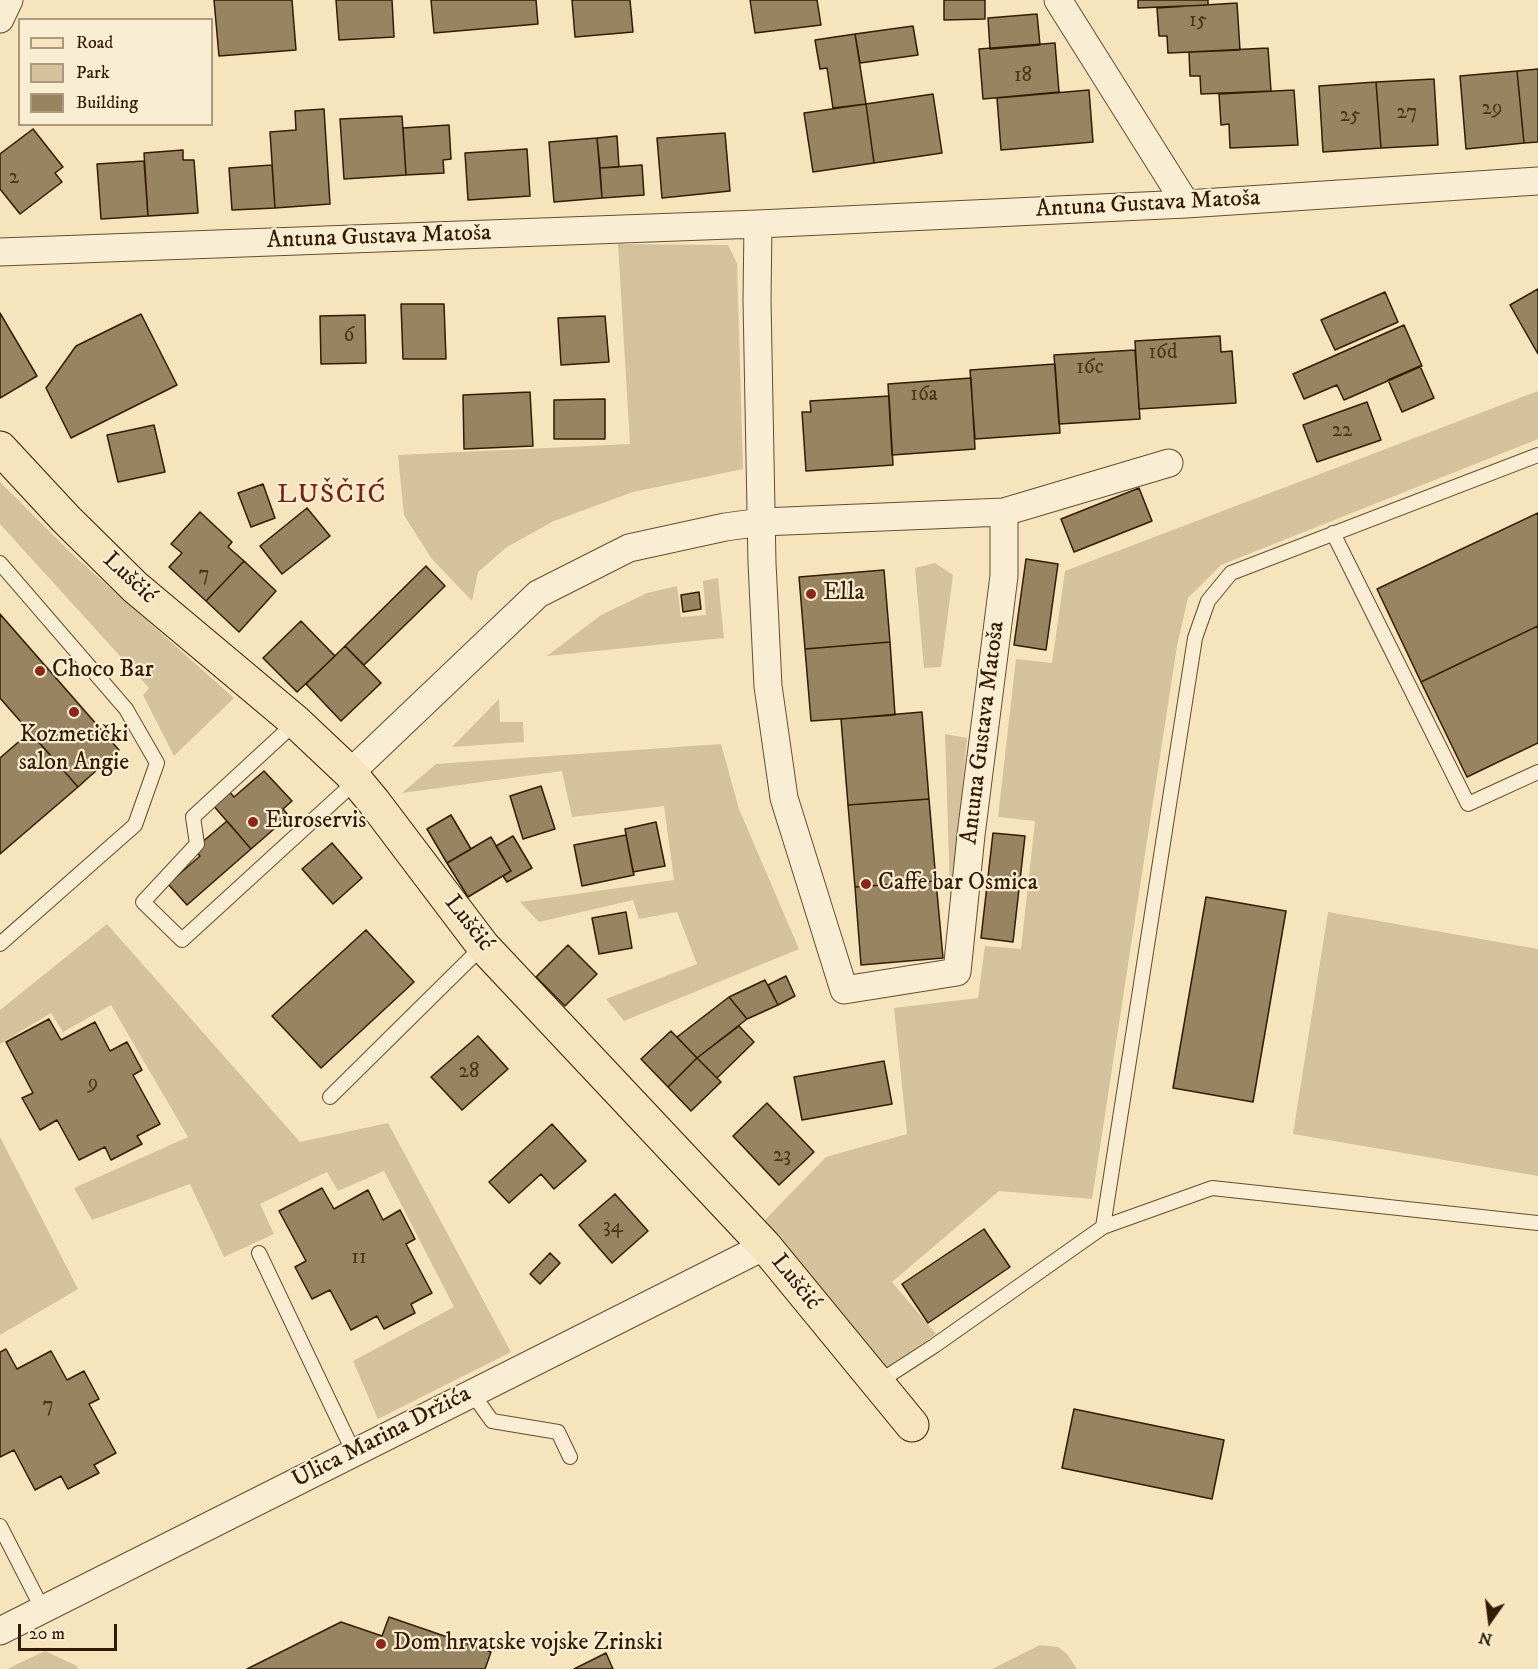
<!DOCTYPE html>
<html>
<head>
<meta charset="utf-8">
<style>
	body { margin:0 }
	#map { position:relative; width:1538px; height:1669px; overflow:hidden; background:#f6e5bc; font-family:"IM FELL DW Pica",serif }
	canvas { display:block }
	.legend { position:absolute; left:18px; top:18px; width:195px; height:108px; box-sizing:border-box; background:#f9eed3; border:2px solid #aa997f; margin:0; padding:8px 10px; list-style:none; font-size:18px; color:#341a00 }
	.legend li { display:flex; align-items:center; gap:12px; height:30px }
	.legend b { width:30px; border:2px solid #aa997f }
	.north { position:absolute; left:1460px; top:1591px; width:60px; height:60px; -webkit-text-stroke:4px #f9eed3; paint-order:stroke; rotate:194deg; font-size:16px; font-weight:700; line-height:24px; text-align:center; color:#341a00 }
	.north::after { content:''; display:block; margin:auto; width:21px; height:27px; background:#341a00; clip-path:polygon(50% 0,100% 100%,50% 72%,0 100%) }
	.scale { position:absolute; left:18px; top:1624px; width:99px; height:27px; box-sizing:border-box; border:3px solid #341a00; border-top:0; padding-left:8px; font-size:18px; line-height:21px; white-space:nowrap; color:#341a00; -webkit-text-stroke:4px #f9eed3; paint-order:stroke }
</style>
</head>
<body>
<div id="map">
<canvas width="1538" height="1669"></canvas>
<ul class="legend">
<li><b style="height:8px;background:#f6e5bc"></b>Road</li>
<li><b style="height:16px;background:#d5c29c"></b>Park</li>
<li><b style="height:16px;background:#998462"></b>Building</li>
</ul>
<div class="north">N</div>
<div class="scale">20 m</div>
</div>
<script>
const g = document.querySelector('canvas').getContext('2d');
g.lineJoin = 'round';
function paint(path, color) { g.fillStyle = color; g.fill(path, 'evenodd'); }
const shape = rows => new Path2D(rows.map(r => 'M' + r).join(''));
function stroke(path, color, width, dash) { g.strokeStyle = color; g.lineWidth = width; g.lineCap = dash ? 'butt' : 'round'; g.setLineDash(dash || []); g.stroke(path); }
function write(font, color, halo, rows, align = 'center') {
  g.font = font + ' "IM FELL DW Pica",serif'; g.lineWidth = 4.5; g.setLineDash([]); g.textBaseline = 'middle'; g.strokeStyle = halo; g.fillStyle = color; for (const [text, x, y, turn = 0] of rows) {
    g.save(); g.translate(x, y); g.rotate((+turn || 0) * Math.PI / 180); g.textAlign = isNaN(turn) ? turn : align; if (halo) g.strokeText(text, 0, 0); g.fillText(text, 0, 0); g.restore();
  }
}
paint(shape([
	[618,244,728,245,737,263,743,469,633,492,554,521,507,547,478,572,472,601,431,558,404,515,398,455,630,444],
	[1538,391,1538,439,1221,565,1188,598,1177,646,1092,1199,999,1191,892,1282,936,1334,886,1368,763,1222,826,1157,907,1134,894,1008,978,998,985,946,1021,949,1035,821,998,817,1016,659,1052,663,1065,571],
	[0,482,71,553,234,698,174,756,143,695,149,688,0,524],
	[935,563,953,575,941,667,924,668,915,568],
	[718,578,724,638,547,656,601,615,647,593,677,586,681,617,706,615,703,581],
	[499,699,500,722,523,722,524,742,452,747],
	[945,734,967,738,951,924],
	[721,744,739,809,799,949,624,1021,606,999,697,964,677,912,639,919,633,900,539,922,520,902,674,880,664,806,572,817,562,771,402,793,436,764],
	[1328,912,1538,949,1538,1176,1293,1134],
	[107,924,300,1142,388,1123,511,1352,378,1419,353,1361,454,1307,384,1171,338,1191,327,1172,260,1204,274,1234,224,1257,190,1184,92,1220,74,1188,188,1137,111,1005,63,1032,51,1013,0,1044,0,1010],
	[0,1137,78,1289,0,1335],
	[1040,1645,1058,1647,1067,1654,1077,1669,992,1669],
	[45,1651,77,1666,78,1669,7,1669]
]), '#d5c29c');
const building = shape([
	[214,0,292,0,296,50,219,56,214,0],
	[336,0,392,0,394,37,339,40,336,0],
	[431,0,536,0,538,24,434,33,431,0],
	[572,0,630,0,633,32,575,37,572,0],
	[750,0,817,0,821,25,755,33,750,0],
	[944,0,985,0,985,19,944,20,944,0],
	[1138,0,1208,0,1208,5,1138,8,1138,0],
	[1237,3,1240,50,1168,53,1167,36,1159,36,1157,8,1237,3],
	[1037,14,1040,45,990,49,988,18,1037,14],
	[913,26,918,55,860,63,855,34,913,26],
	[855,34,866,104,833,108,827,68,820,69,815,40,855,34],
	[1055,43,1059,92,983,99,979,49,1055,43],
	[1268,48,1271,91,1201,94,1200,76,1190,76,1189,52,1268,48],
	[1538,69,1538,142,1524,143,1517,71,1538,69],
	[1517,71,1524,143,1466,149,1460,76,1517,71],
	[1434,79,1438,145,1381,148,1376,82,1434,79],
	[1376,82,1381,148,1323,152,1319,86,1376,82],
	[1089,90,1093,142,1001,150,997,98,1089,90],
	[1294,90,1298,145,1230,148,1229,124,1221,125,1219,94,1294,90],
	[933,94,942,153,874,163,866,104,933,94],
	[866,104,874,163,813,172,804,113,866,104],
	[324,109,330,204,275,208,270,132,296,130,295,111,324,109],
	[402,116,406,175,344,179,340,119,402,116],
	[449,125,451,159,443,160,444,173,406,175,403,128,449,125],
	[33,129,63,167,55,173,62,182,20,214,0,189,0,154,33,129],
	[725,133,730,191,662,198,657,138,725,133],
	[617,136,619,167,600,168,597,138,617,136],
	[597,138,602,198,554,202,549,142,597,138],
	[527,149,530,196,468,200,465,153,527,149],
	[183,150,183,160,194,160,198,213,148,216,144,153,183,150],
	[144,161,148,216,101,219,97,164,144,161],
	[272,165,275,208,232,210,229,168,272,165],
	[642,165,644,195,602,198,600,168,642,165],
	[1538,289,1538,354,1510,305,1538,289],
	[1385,292,1398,322,1335,350,1321,320,1385,292],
	[401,304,444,304,446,359,403,359,401,304],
	[0,313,37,376,0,398,0,313],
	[141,314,177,385,71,438,46,388,76,346,141,314],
	[365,315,366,363,321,364,320,316,365,315],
	[605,316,609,362,561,365,558,318,605,316],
	[1404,325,1422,366,1344,400,1337,385,1304,399,1293,374,1404,325],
	[1220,336,1221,352,1232,351,1236,403,1139,409,1135,341,1220,336],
	[1135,350,1140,419,1059,424,1054,355,1135,350],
	[1055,364,1060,433,975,439,970,370,1055,364],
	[1420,366,1434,398,1402,412,1388,380,1420,366],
	[971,378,975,449,892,455,888,384,971,378],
	[530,392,533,446,464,449,463,395,530,392],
	[889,396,893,465,806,471,802,412,811,412,810,401,889,396],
	[605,399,605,439,554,439,554,400,605,399],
	[1367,402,1381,440,1317,462,1303,425,1367,402],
	[154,425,165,472,118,482,107,435,154,425],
	[263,484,275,518,251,527,238,493,263,484],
	[1139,488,1152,521,1074,552,1061,519,1139,488],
	[307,508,330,536,282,574,260,546,307,508],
	[200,512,232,542,228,547,244,561,206,601,169,567,182,553,171,544,200,512],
	[1538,513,1538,626,1421,682,1377,589,1538,513],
	[1026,559,1058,564,1046,650,1014,645,1026,559],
	[244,561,276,591,239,632,206,601,244,561],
	[426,566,445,586,364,665,345,646,426,566],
	[884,570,890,642,805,649,799,577,884,570],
	[699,592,701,609,683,612,681,595,699,592],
	[0,614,119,750,78,787,0,698,0,614],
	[301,621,335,656,297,692,263,658,301,621],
	[1538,626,1538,743,1467,777,1421,682,1538,626],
	[890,642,895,715,811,721,805,649,890,642],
	[345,646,381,683,341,721,306,684,345,646],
	[922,712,929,799,848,805,841,719,922,712],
	[30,732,78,787,0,854,0,758,30,732],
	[264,771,292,801,283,809,289,816,251,849,212,804,228,790,234,797,264,771],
	[541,786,555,829,523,839,510,796,541,786],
	[929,799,936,881,855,887,848,805,929,799],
	[451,815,471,849,447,863,427,829,451,815],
	[227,821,251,849,187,905,168,884,200,856,194,849,227,821],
	[656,822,665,866,633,872,625,829,656,822],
	[993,833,1025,836,1013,942,981,938,993,833],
	[626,835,634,875,582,886,574,845,626,835],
	[513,836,532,868,507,882,503,876,511,871,496,846,513,836],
	[491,837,511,871,468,897,447,863,491,837],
	[332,843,362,878,333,904,302,869,332,843],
	[936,881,943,958,861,965,855,887,936,881],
	[1206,897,1286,911,1253,1102,1173,1088,1206,897],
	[626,912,632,948,599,954,592,918,626,912],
	[366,930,414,982,321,1068,272,1016,366,930],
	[568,945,597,974,565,1006,536,977,568,945],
	[786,976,795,996,778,1005,768,985,786,976],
	[765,980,778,1005,747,1019,729,997,765,980],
	[729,997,747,1019,697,1058,677,1037,729,997],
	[49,1019,61,1040,95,1022,110,1051,127,1042,142,1070,133,1075,160,1124,137,1136,142,1144,111,1160,105,1147,79,1160,57,1120,40,1130,22,1098,33,1093,6,1042,49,1019],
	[739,1026,754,1042,717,1078,697,1058,739,1026],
	[671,1031,697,1058,668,1087,641,1059,671,1031],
	[478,1036,508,1069,462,1110,431,1077,478,1036],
	[697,1058,721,1082,691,1111,668,1087,697,1058],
	[884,1061,892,1104,802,1120,794,1077,884,1061],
	[767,1103,814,1152,779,1185,733,1136,767,1103],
	[552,1124,586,1161,554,1189,541,1174,509,1203,489,1182,552,1124],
	[322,1188,334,1209,368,1190,383,1220,400,1210,415,1239,406,1244,432,1293,411,1304,415,1313,384,1329,377,1316,351,1330,330,1290,312,1299,295,1267,306,1261,279,1211,322,1188],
	[615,1194,648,1231,612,1263,579,1225,615,1194],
	[984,1229,1010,1267,928,1323,902,1284,984,1229],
	[550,1253,560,1263,540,1284,530,1274,550,1253],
	[6,1349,17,1369,51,1351,67,1380,84,1371,99,1399,89,1404,116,1453,94,1465,99,1473,68,1489,61,1476,35,1490,14,1450,0,1457,0,1352,6,1349],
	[1074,1409,1224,1440,1212,1499,1062,1468,1074,1409],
	[389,1617,491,1652,485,1669,247,1669,341,1622,382,1636,389,1617],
	[606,1653,613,1669,574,1669,606,1653]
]);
paint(building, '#998462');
stroke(building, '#341a00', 1.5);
const lane = shape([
	[1538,455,1231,573,1208,601,1195,638,1103,1227,1212,1188,1538,1223],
	[1333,533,1468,804,1538,772],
	[0,563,126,709,157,763,135,825,0,944],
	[296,722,193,817,197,844,143,902,182,940,356,781],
	[330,1097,483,946],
	[259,1253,354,1453],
	[877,1383,934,1346,1103,1227],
	[472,1393,492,1421,558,1432,570,1457],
	[0,1526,43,1610]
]);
const street = shape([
	[1058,0,1186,204],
	[0,19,9,0],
	[758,224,757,300,762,563,768,686,784,798,844,990,957,972,971,835,1004,576,1004,512],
	[0,252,758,224,1186,204,1538,181],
	[350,773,538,594,629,548,725,527,762,522,1004,512,1169,463],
	[0,1631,765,1246]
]);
const primary = shape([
	[0,448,66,519,135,587,296,722,350,773,374,802,483,946,765,1246,912,1425]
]);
stroke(lane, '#644d2f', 16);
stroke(street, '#644d2f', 29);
stroke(primary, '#341a00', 35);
stroke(lane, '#f9eed3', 14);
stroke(street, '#f9eed3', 27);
stroke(primary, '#f6e5bc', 33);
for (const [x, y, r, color] of [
	[811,594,6,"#8f2418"],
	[40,671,6,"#8f2418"],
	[74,712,6,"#8f2418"],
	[253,822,6,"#8f2418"],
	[866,884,6,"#8f2418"],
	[381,1644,6,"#8f2418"]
]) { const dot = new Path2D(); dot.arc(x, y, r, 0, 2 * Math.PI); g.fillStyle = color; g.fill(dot); stroke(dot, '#f9eed3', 2); }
write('21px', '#4d3418', null, [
	["15",1198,22],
	["18",1023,77],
	["29",1492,110],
	["27",1407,114],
	["25",1350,117],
	["2",14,179],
	["6",349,337],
	["16d",1163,354],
	["16c",1090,369],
	["16a",924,396],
	["22",1342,432],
	["7",204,576],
	["28",469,1073],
	["9",93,1085],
	["23",782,1157],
	["34",613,1228],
	["11",359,1259],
	["7",48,1407]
]);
write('24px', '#341a00', '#f9eed3', [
	["Antuna Gustava Matoša",1148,205,-3],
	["Antuna Gustava Matoša",379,238,-2],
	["Luščić",129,579,43],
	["Antuna Gustava Matoša",984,733,-83],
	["Luščić",468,924,52],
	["Luščić",795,1283,51],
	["Ulica Marina Držića",382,1438,-27]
]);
write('24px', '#341a00', '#f9eed3', [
	["Ella",823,594],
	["Choco Bar",52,671],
	["Kozmetički",74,736,"center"],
	["salon Angie",74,764,"center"],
	["Euroservis",265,822],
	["Caffe bar Osmica",878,884],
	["Dom hrvatske vojske Zrinski",393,1644]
], 'left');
g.letterSpacing = '1.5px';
write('27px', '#7a1f14', '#f9eed3', [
	["LUŠČIĆ",332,496]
]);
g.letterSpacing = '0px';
</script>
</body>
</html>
